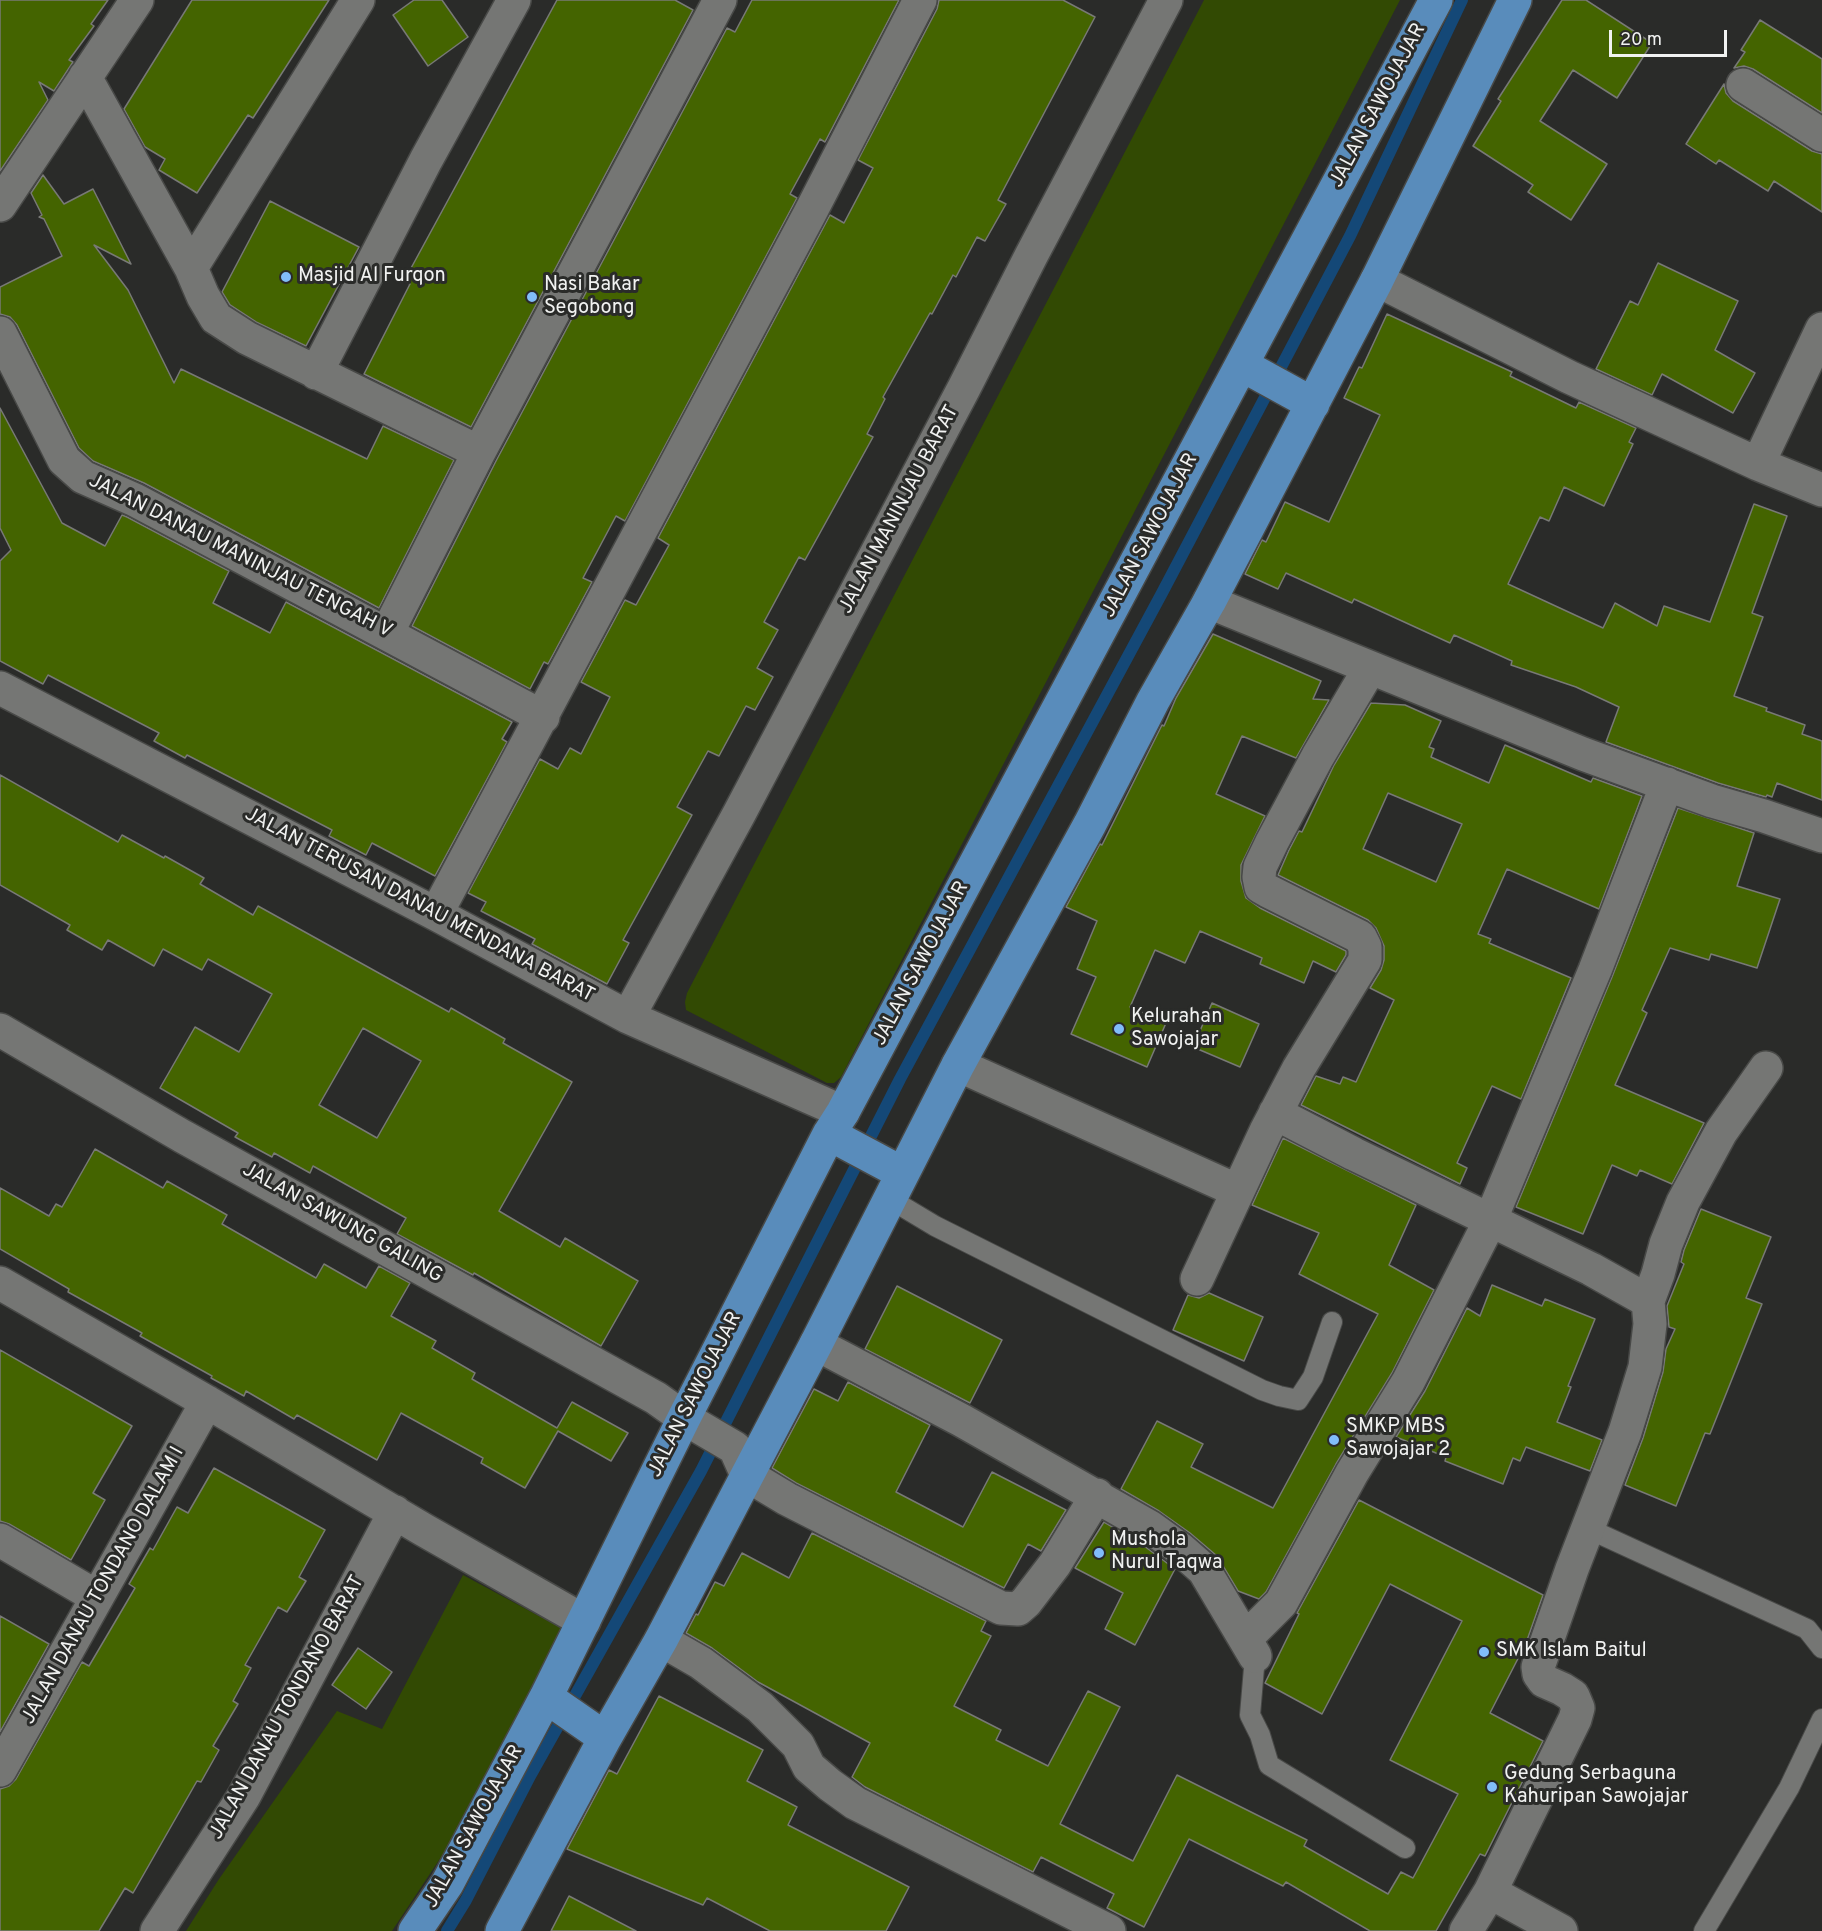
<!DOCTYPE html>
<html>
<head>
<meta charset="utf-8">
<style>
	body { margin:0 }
	#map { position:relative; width:1822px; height:1931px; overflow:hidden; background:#2a2b29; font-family:Overpass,sans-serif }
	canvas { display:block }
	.scale { position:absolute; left:1609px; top:30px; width:118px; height:27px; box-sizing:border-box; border:3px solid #f1f2f1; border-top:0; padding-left:8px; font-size:18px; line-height:21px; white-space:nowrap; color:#f1f2f1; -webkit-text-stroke:4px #2a2b29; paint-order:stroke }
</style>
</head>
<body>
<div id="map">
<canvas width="1822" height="1931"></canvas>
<div class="scale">20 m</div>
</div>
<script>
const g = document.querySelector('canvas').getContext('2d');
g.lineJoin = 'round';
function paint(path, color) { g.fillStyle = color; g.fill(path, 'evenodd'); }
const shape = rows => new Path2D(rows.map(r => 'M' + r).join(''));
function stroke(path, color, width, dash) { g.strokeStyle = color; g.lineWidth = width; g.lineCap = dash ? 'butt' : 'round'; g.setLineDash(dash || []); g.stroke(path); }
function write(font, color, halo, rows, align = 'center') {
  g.font = font + ' Overpass,sans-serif'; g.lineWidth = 6; g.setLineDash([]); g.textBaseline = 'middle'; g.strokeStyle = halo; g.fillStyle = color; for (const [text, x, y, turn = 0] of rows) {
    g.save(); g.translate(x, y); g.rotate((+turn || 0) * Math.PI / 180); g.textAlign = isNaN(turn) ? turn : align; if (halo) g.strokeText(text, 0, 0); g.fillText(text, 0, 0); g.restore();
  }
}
paint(shape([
	[1204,0,1400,0,841,1077,834,1083,827,1083,686,1010,685,1002,687,993],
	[463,1575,563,1629,463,1824,392,1931,186,1931,219,1879,337,1711,382,1729]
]), '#324a03');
stroke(shape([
	[447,1931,466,1900,530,1776,701,1471,900,1079,1162,593,1350,236,1462,0]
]), '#144877', 12);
const building = shape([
	[0,0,108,0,91,24,94,26,69,60,73,62,54,91,39,82,48,100,0,171,0,0],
	[192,0,329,0,253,118,248,115,197,193,159,170,165,159,145,147,124,109,192,0],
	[414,0,442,0,468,37,428,66,393,15,414,0],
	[557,0,675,0,693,10,471,427,364,374,410,284,404,281,557,0],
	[752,0,899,0,825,142,820,139,790,194,797,198,625,521,616,516,583,578,592,582,548,664,544,662,530,689,412,626,496,461,727,28,735,32,752,0],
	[939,0,1063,0,1095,17,998,200,1006,204,985,241,977,237,956,277,953,275,932,314,930,313,883,397,885,399,867,434,873,437,805,560,799,557,764,622,778,630,757,668,773,677,755,710,746,706,719,756,708,751,677,807,692,815,623,940,629,943,607,984,532,944,535,939,481,911,486,902,468,893,540,759,558,769,570,748,581,754,610,697,581,682,625,600,636,605,669,545,658,538,830,215,844,223,873,168,858,160,937,9,939,0],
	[1562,0,1586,0,1652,43,1617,98,1573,70,1540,121,1607,164,1571,220,1528,192,1533,185,1473,146,1501,101,1498,99,1562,0],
	[1760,20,1822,59,1822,113,1753,69,1744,66,1734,68,1745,52,1741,50,1760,20],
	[1724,84,1726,93,1733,101,1812,151,1822,154,1822,212,1774,181,1768,191,1719,160,1716,164,1686,144,1724,84],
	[43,175,64,204,93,189,131,264,94,245,128,290,174,383,181,369,367,459,383,426,454,460,379,608,144,483,93,461,79,448,17,325,10,317,0,314,0,287,62,256,44,219,39,217,42,215,31,193,43,175],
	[270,201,359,247,306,346,256,322,230,305,222,292,270,201],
	[1658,263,1738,301,1715,350,1755,373,1733,413,1662,374,1652,395,1596,369,1630,301,1638,305,1658,263],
	[1387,314,1512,372,1510,376,1576,408,1579,402,1636,428,1629,442,1633,444,1604,506,1564,487,1549,521,1540,517,1508,584,1603,628,1615,603,1657,626,1664,606,1710,622,1754,504,1787,516,1752,613,1763,617,1734,696,1767,708,1766,711,1805,725,1802,734,1822,741,1822,800,1777,783,1772,797,1767,795,1766,797,1718,783,1606,742,1619,707,1576,687,1511,665,1512,661,1454,635,1450,643,1354,599,1352,603,1286,573,1278,589,1245,574,1262,540,1266,542,1285,502,1329,522,1380,415,1344,398,1359,367,1362,368,1387,314],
	[0,408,62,523,105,546,122,515,127,517,229,571,213,603,270,633,286,602,512,722,502,739,507,742,435,876,372,843,366,855,329,836,332,830,187,755,185,758,154,741,159,733,48,675,43,684,0,661,0,561,11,550,0,528,0,408],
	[1213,634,1321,681,1313,699,1329,700,1296,758,1242,736,1216,794,1265,816,1241,865,1241,881,1246,898,1260,908,1346,951,1346,955,1336,972,1313,961,1304,983,1260,964,1262,958,1200,931,1185,963,1155,950,1130,1007,1166,1023,1147,1067,1071,1034,1096,977,1077,969,1097,921,1066,907,1100,844,1102,845,1162,725,1164,726,1176,698,1213,634],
	[1371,703,1405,705,1441,721,1429,747,1434,749,1431,757,1489,783,1505,745,1591,782,1593,778,1642,796,1599,909,1507,869,1478,934,1491,939,1489,943,1571,978,1521,1099,1492,1086,1457,1163,1467,1168,1460,1184,1301,1105,1316,1076,1340,1084,1343,1077,1356,1082,1394,1000,1370,988,1381,970,1384,960,1384,946,1376,928,1368,920,1278,875,1289,850,1299,831,1302,832,1334,765,1371,703],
	[1388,793,1462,824,1436,882,1363,849,1388,793],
	[0,775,118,842,122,835,164,858,165,856,204,878,200,884,253,915,258,906,449,1012,451,1008,505,1039,503,1043,572,1082,499,1211,560,1247,565,1238,638,1281,601,1346,474,1273,473,1275,397,1234,406,1218,313,1166,310,1173,274,1153,272,1157,235,1137,238,1133,160,1088,195,1027,239,1052,272,994,208,959,202,970,163,949,154,966,108,940,102,950,67,930,70,925,0,885,0,775],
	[363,1028,421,1061,377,1138,319,1105,363,1028],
	[1678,808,1754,833,1737,886,1780,899,1757,968,1711,954,1709,960,1670,948,1642,1010,1647,1013,1615,1085,1704,1123,1672,1184,1640,1170,1637,1176,1612,1165,1583,1234,1516,1207,1612,977,1678,808],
	[1212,1003,1259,1024,1240,1067,1193,1047,1212,1003],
	[1283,1138,1416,1205,1389,1265,1434,1290,1392,1373,1336,1464,1266,1592,1259,1599,1238,1591,1217,1556,1190,1533,1159,1511,1121,1489,1157,1421,1203,1444,1191,1467,1273,1508,1378,1314,1299,1274,1319,1233,1252,1205,1283,1138],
	[95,1149,163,1188,167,1181,227,1215,222,1224,316,1278,324,1264,366,1288,379,1266,410,1283,391,1316,436,1341,432,1348,475,1373,472,1379,557,1428,572,1402,628,1433,611,1461,558,1431,525,1488,481,1463,483,1458,401,1413,377,1460,297,1415,294,1419,246,1391,244,1396,211,1378,212,1376,140,1336,142,1333,68,1292,69,1289,0,1249,0,1188,49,1216,56,1204,62,1207,95,1149],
	[1701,1209,1771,1237,1746,1298,1762,1304,1710,1434,1705,1433,1676,1506,1625,1485,1643,1438,1663,1372,1666,1349,1675,1329,1669,1327,1667,1306,1684,1264,1681,1262,1684,1250,1701,1209],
	[1492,1285,1542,1306,1545,1299,1595,1319,1568,1386,1571,1387,1557,1422,1602,1440,1590,1471,1526,1447,1520,1461,1513,1458,1503,1484,1445,1461,1446,1457,1396,1437,1425,1391,1467,1308,1480,1316,1492,1285],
	[897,1286,1002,1340,970,1403,865,1349,897,1286],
	[1209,1293,1263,1317,1244,1361,1173,1330,1188,1295,1199,1298,1209,1293],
	[0,1350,132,1426,93,1493,105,1500,71,1560,9,1524,0,1521,0,1350],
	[848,1382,930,1425,896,1492,963,1527,992,1472,1066,1510,1041,1551,1028,1544,1004,1588,796,1483,772,1468,814,1389,838,1401,848,1382],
	[214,1468,325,1530,299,1577,306,1581,287,1612,278,1607,245,1665,251,1668,233,1701,238,1704,213,1746,219,1750,201,1782,197,1781,133,1893,125,1888,99,1931,0,1931,0,1789,9,1786,16,1779,82,1662,89,1666,135,1588,129,1584,150,1548,153,1550,177,1507,188,1513,214,1468],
	[1359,1500,1543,1595,1526,1643,1490,1713,1543,1741,1485,1856,1480,1854,1436,1931,1370,1931,1286,1882,1283,1886,1189,1839,1144,1927,1107,1908,1114,1894,1041,1857,1033,1872,865,1787,852,1777,870,1743,758,1682,712,1648,686,1633,696,1614,698,1615,715,1582,724,1586,742,1553,789,1578,812,1533,986,1621,981,1631,991,1636,954,1706,1001,1730,996,1740,1048,1766,1088,1691,1120,1707,1060,1824,1133,1861,1177,1775,1307,1840,1304,1846,1388,1894,1401,1872,1413,1878,1458,1794,1390,1760,1462,1621,1390,1584,1322,1714,1265,1683,1299,1614,1297,1613,1359,1500],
	[1104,1522,1140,1543,1175,1569,1135,1645,1105,1629,1123,1593,1075,1568,1104,1522],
	[0,1616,49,1644,0,1732,0,1616],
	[358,1648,392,1672,366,1709,332,1685,358,1648],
	[659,1696,763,1750,747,1781,797,1807,788,1825,909,1887,886,1931,770,1931,707,1898,703,1905,567,1849,609,1770,617,1774,659,1696],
	[569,1896,636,1931,551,1931,569,1896]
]);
paint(building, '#446400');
stroke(building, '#787976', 1.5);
const service = shape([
	[890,1199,935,1226,1262,1390,1279,1396,1298,1400,1313,1377,1332,1322],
	[1589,1529,1807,1629,1822,1648],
	[1255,1656,1250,1715,1260,1735,1269,1765,1405,1848],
	[1704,1931,1789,1788,1822,1719]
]);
const minor = shape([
	[85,77,191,268,203,296,216,318,247,338,479,452],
	[1743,85,1822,135],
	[0,205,137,0],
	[191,268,358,0],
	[1377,280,1569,377,1758,464,1822,490],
	[0,333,64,460,83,477,135,500,543,717],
	[316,373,426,160,514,0],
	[1758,464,1822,329],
	[1209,602,1583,754,1712,801,1764,816,1822,836],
	[387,633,479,452,720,0],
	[0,688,436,914,628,1017,843,1112],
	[436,914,809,215,920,0],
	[628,1017,739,814,964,388,1031,256,1166,0],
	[0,1030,182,1136,656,1398,684,1418,735,1448,747,1475,787,1499,1001,1608,1018,1609,1026,1602,1055,1564,1097,1495],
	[958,1065,1238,1191,1197,1279],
	[1275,1113,1354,1154,1591,1269,1648,1301],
	[1238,1191,1266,1131,1299,1068,1365,960,1365,947,1360,937,1268,891,1261,887,1259,877,1260,867,1272,842,1318,756,1370,668],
	[0,1283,207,1402,424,1530,584,1621],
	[816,1344,961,1420,1150,1527,1179,1548,1204,1570,1255,1656],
	[0,1540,97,1597],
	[1245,1639,1281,1603,1352,1473,1408,1382,1490,1221,1595,970,1667,784],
	[661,1640,701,1663,760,1707,798,1745,809,1767,830,1785,855,1803,1109,1931],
	[0,1770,207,1402],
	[1490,1892,1561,1931],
	[157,1931,244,1796,395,1512],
	[1466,1931,1490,1892,1575,1719,1578,1708,1573,1696,1562,1689,1544,1681,1539,1674,1538,1667,1572,1569,1625,1432,1645,1367,1650,1324,1648,1301,1658,1274,1666,1244,1683,1202,1721,1132,1766,1068]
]);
const primary = shape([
	[1242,365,1313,404],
	[829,1134,902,1173],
	[546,1697,605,1738],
	[415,1931,447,1884,546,1697,684,1418,829,1134,843,1112,1436,0],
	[502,1931,605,1738,661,1640,816,1344,958,1065,1090,824,1153,701,1209,602,1377,280,1515,0]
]);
stroke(service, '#484947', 22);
stroke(minor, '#484947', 36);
stroke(primary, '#484947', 36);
stroke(service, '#757674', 20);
stroke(minor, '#757674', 33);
stroke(primary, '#598cbb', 33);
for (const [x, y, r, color] of [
	[286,277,6,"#81bdfa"],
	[532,297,6,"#81bdfa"],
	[1119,1029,6,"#81bdfa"],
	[1334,1440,6,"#81bdfa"],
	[1099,1553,6,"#81bdfa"],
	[1484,1652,6,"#81bdfa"],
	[1492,1787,6,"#81bdfa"]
]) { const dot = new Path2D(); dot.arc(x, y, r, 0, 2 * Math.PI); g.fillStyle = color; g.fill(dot); stroke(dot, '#2a2b29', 2); }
write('20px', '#f1f2f1', '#2a2b29', [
	["JALAN SAWOJAJAR",1379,106,-62],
	["JALAN MANINJAU BARAT",900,510,-62],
	["JALAN SAWOJAJAR",1151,536,-62],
	["JALAN DANAU MANINJAU TENGAH V",240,557,27],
	["JALAN TERUSAN DANAU MENDANA BARAT",419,906,28],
	["JALAN SAWOJAJAR",922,964,-62],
	["JALAN SAWUNG GALING",342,1224,29],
	["JALAN SAWOJAJAR",696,1395,-63],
	["JALAN DANAU TONDANO DALAM I",104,1586,-61],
	["JALAN DANAU TONDANO BARAT",288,1708,-61],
	["JALAN SAWOJAJAR",475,1827,-61]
]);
write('20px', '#f1f2f1', '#2a2b29', [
	["Masjid Al Furqon",298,277],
	["Nasi Bakar",544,286],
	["Segobong",544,309],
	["Kelurahan",1131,1018],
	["Sawojajar",1131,1041],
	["SMKP MBS",1346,1428],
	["Sawojajar 2",1346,1451],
	["Mushola",1111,1541],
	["Nurul Taqwa",1111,1564],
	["SMK Islam Baitul",1496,1652],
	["Gedung Serbaguna",1504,1775],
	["Kahuripan Sawojajar",1504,1798]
], 'left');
</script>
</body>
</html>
